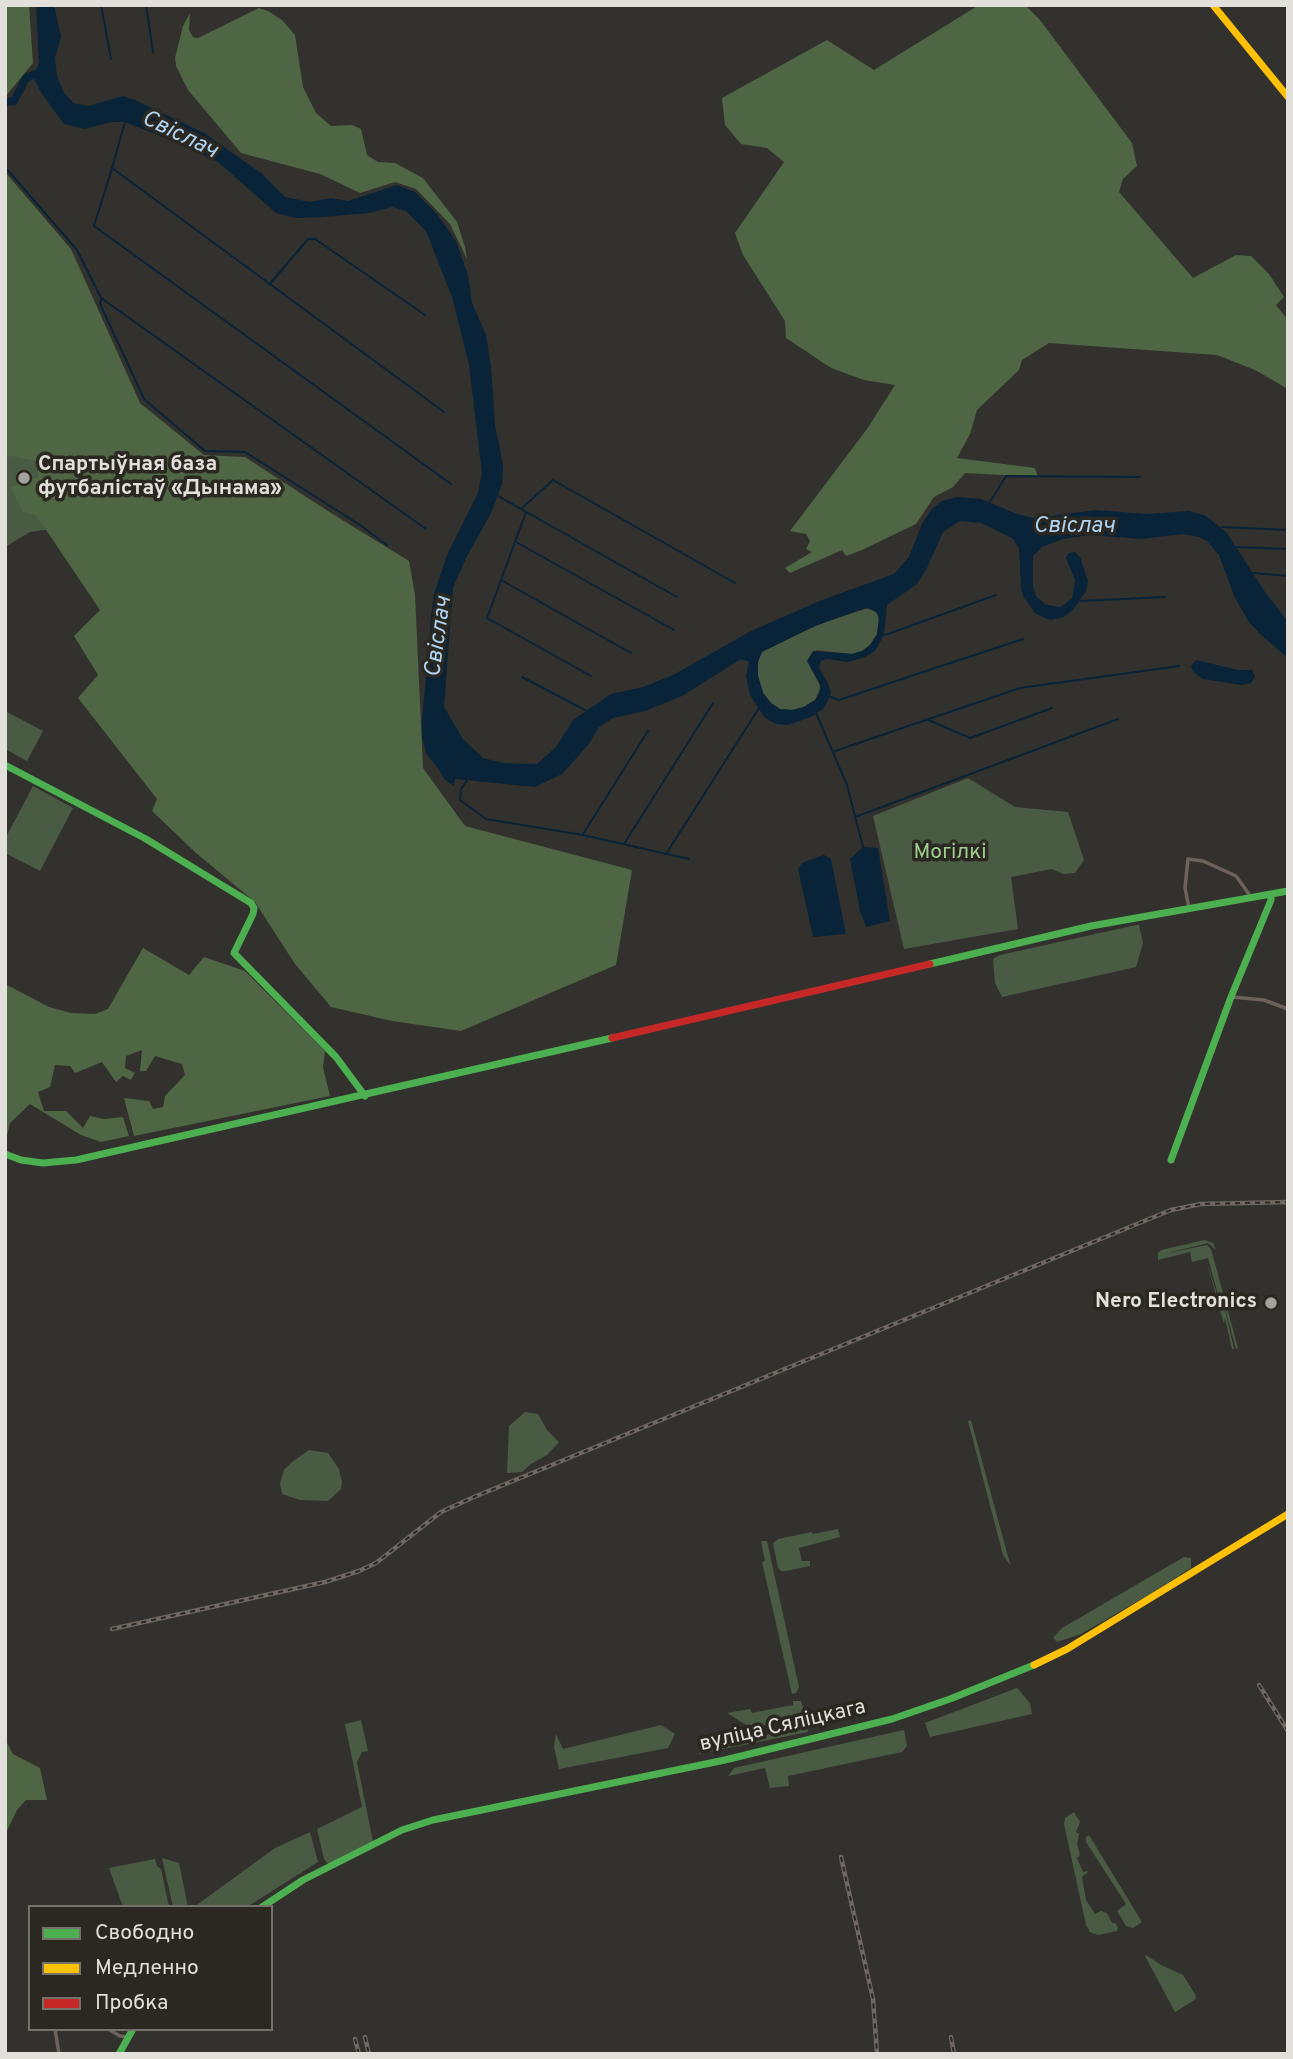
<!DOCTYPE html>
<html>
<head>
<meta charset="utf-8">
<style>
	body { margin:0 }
	#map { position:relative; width:1293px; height:2059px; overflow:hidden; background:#33312d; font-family:Overpass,sans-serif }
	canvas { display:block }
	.frame { position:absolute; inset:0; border:7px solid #e2e0db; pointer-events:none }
	.legend { position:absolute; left:28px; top:1905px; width:245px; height:126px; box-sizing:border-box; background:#2b2821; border:2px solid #74726b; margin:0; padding:9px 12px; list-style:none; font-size:21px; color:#e2e0db }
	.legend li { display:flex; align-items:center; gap:14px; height:35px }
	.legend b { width:35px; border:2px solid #74726b }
</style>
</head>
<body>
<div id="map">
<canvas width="1293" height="2059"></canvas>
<div class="frame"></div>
<ul class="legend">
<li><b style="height:9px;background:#4caf50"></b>Свободно</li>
<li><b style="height:9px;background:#ffc107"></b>Медленно</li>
<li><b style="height:9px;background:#c62828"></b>Пробка</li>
</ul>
</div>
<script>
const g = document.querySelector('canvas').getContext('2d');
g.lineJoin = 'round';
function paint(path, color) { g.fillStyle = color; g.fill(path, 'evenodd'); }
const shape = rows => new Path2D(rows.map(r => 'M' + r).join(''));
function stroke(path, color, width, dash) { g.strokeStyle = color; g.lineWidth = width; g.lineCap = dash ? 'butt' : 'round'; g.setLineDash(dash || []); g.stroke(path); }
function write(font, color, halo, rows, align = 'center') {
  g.font = font + ' Overpass,sans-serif'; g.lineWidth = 7; g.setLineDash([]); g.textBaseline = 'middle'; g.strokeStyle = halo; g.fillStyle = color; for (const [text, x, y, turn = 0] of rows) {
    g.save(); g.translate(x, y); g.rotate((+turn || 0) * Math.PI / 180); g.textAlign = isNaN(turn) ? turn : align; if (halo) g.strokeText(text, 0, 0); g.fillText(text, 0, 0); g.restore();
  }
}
paint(shape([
	[5,413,28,435,41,468,51,529,30,532,5,547],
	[869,608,878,614,879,624,877,634,870,645,862,651,852,654,816,650,820,688,815,700,803,707,792,710,780,709,771,703,763,693,758,676,758,659,764,649,832,619],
	[5,711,43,731,27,761,5,749],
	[968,778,1015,807,1068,812,1084,860,1075,873,1063,874,1052,869,1011,877,1018,929,904,949,873,816],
	[33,786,73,808,40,871,5,853,5,839],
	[1136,925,1139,925,1143,943,1136,967,1002,997,995,983,993,959,1000,955],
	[1205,1240,1213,1243,1216,1250,1208,1243,1164,1254,1207,1245,1211,1249,1238,1348,1236,1349,1222,1297,1234,1349,1232,1349,1225,1318,1224,1324,1206,1259,1224,1317,1208,1258,1192,1262,1190,1252,1158,1260,1158,1253,1161,1250],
	[525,1412,538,1414,547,1430,559,1442,547,1455,531,1464,522,1472,507,1473,509,1426],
	[971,1420,1007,1553,1011,1566,1003,1555,968,1421],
	[309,1450,328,1453,339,1469,342,1482,341,1489,328,1501,300,1500,282,1494,280,1483,284,1470,292,1462],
	[838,1529,840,1537,799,1548,802,1561,810,1561,810,1566,786,1571,781,1571,778,1568,773,1543,778,1539,812,1532,813,1534],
	[761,1541,767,1541,799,1687,796,1693,792,1694,762,1562,765,1561],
	[1184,1557,1191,1558,1191,1568,1150,1594,1081,1634,1057,1642,1053,1638,1062,1628],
	[1017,1688,1030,1703,1032,1714,930,1737,925,1723],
	[793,1701,801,1701,804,1710,793,1720,751,1728,727,1713,750,1709,752,1713,793,1705],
	[802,1718,807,1720,808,1732,699,1754,704,1746,705,1748,793,1729],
	[361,1720,368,1751,362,1752,357,1762,373,1842,328,1864,324,1859,317,1829,362,1807,345,1724],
	[661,1725,675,1734,668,1748,559,1769,554,1747,556,1734,563,1749],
	[904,1730,907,1746,902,1752,788,1776,789,1786,770,1788,765,1768,728,1776,734,1768],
	[1074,1812,1080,1822,1076,1832,1079,1834,1077,1844,1080,1855,1077,1858,1083,1872,1089,1871,1082,1877,1086,1900,1095,1914,1101,1911,1107,1913,1112,1923,1115,1923,1118,1927,1117,1931,1098,1935,1090,1932,1086,1925,1064,1824,1065,1818],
	[310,1832,318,1862,247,1907,194,1907,275,1848],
	[1089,1835,1142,1922,1133,1928,1126,1926,1117,1911,1126,1904,1086,1842,1086,1837],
	[162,1858,179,1863,188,1907,173,1907],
	[155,1859,157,1866,161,1869,169,1907,123,1907,109,1868],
	[1146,1955,1161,1965,1183,1975,1195,1994,1196,1999,1175,2012,1145,1956]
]), '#4a5b43');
paint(shape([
	[5,5,29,5,33,63,5,97],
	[979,5,1025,5,1040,20,1132,143,1137,166,1123,179,1119,192,1193,278,1236,255,1251,256,1269,274,1284,297,1276,305,1288,320,1288,389,1255,370,1217,355,1049,343,1022,360,1019,370,977,410,970,434,957,458,1035,468,1038,477,965,473,953,487,934,497,916,524,862,550,846,556,842,550,790,573,785,568,812,552,806,549,810,541,806,534,790,531,867,429,895,385,864,380,831,368,786,338,785,321,743,255,735,233,784,162,767,148,741,144,725,125,722,98,827,40,874,70],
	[259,8,268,11,282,20,295,35,303,87,316,113,331,126,352,125,361,129,367,155,378,162,395,163,423,178,457,222,465,247,467,259,450,224,416,189,395,182,360,193,320,174,241,153,188,90,176,66,175,58,183,26,190,13,189,30,193,37,198,38],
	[5,172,71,249,140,403,204,455,245,457,331,513,409,561,415,595,423,768,465,826,632,870,616,965,461,1031,392,1021,331,1007,295,964,255,902,196,853,152,811,157,799,78,698,98,675,74,636,100,610,36,515,23,512,10,487,38,477,37,461,5,455],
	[143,948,189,975,204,957,245,971,325,1051,323,1067,330,1096,134,1136,124,1098,149,1101,153,1109,163,1107,165,1096,185,1075,182,1064,155,1056,146,1071,140,1071,142,1050,126,1056,125,1068,135,1073,131,1080,123,1076,116,1082,102,1062,75,1073,70,1066,55,1065,50,1087,38,1092,44,1111,66,1111,83,1128,90,1116,104,1119,123,1117,129,1136,101,1142,81,1135,30,1104,10,1123,5,1144,5,984,49,1007,71,1013,95,1014,108,1009],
	[5,1739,13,1754,40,1768,47,1800,26,1800,17,1810,5,1835]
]), '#4e6643');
paint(shape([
	[36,5,54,5,61,37,55,58,57,76,64,93,74,103,88,106,123,96,135,100,204,133,261,173,285,197,310,202,331,198,348,201,397,185,415,192,437,214,456,241,468,275,472,303,486,335,491,366,495,425,503,465,502,484,491,513,466,558,453,588,444,707,463,739,483,758,503,763,537,764,556,747,573,720,611,694,643,687,673,675,751,631,822,600,894,574,909,557,922,524,931,510,942,501,957,497,981,499,1017,514,1034,518,1096,510,1147,514,1189,511,1206,516,1227,533,1265,592,1288,622,1288,658,1260,634,1249,622,1235,598,1219,555,1207,541,1199,537,1183,534,1141,539,1089,535,1063,539,1042,547,1033,556,1033,587,1036,596,1046,605,1061,607,1072,598,1075,580,1066,558,1069,553,1075,552,1080,557,1088,581,1086,591,1073,610,1064,617,1050,620,1036,614,1024,598,1021,588,1019,548,1012,538,981,523,960,521,943,532,927,568,917,584,887,605,884,635,875,651,865,657,848,662,826,659,821,661,819,668,828,683,831,694,824,708,811,717,788,725,776,724,765,718,750,695,746,676,749,662,741,659,682,696,645,711,613,718,599,727,589,744,562,774,535,787,455,779,454,786,444,779,440,771,426,753,422,737,422,718,428,657,431,645,430,626,434,594,447,555,478,493,482,473,469,365,452,297,426,231,406,211,392,207,369,213,323,217,296,218,276,213,218,162,170,140,125,122,111,122,85,129,64,124,42,94,33,77,39,63],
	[866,608,875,611,879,617,877,634,870,645,862,651,852,654,813,651,807,661,820,685,820,692,815,700,804,707,792,710,780,709,771,703,763,693,758,676,758,662,762,652,815,626],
	[1196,660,1238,670,1252,670,1255,677,1251,683,1241,685,1203,679,1193,672,1191,666],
	[863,847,878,848,890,921,866,927,860,911,850,859],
	[824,855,831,859,846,934,813,937,798,869,802,863]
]), '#092338');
stroke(shape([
	[101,5,111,59],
	[146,5,153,52],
	[125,122,112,168,444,412],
	[5,167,77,250,101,298,426,529],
	[112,168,94,226,451,484],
	[269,285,308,239,315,239,425,315],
	[101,300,100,304,144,399,205,451,245,452,360,525,387,545],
	[498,496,677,597],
	[990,502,1006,476,1140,477],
	[521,509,553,480,735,583],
	[526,512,487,618,591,676],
	[1222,527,1288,530],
	[516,542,674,630],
	[1237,547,1288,549],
	[1253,573,1288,576],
	[501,580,631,653],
	[1081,601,1165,597],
	[885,635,996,595],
	[522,677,585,710],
	[831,697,839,700,1023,639],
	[816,713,847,785,863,847],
	[926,719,970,738,1052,708],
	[832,752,1020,688,1179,666],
	[467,780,461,789,460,800,486,819,583,835,689,859],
	[855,817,1118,719],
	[583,834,648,731],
	[624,844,713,703],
	[666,854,759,708]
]), '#092338', 2);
stroke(shape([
	[5,102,14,101,26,78,43,71]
]), '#092338', 8);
stroke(shape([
	[1189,908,1185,888,1188,859,1203,861,1236,876,1251,897],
	[1232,997,1264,1000,1288,1009],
	[55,2029,59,2054],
	[108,2029,120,2036,128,2037]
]), '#6c615b', 3.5);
stroke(shape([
	[5,765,146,839,251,903,254,908,253,914,234,953,336,1057,365,1096],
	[930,964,1091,926,1288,891],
	[5,1154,21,1160,43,1163,76,1160,612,1038],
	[1171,1160,1231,997,1271,900,1271,894],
	[262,1907,303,1880,402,1830,433,1820,725,1760,892,1719,950,1699,1034,1665],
	[119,2054,133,2029]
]), '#4caf50', 7);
stroke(shape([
	[1213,5,1288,97],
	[1034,1665,1067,1649,1288,1514]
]), '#ffc107', 7);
stroke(shape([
	[612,1038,930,964]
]), '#c62828', 7);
const rail = shape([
	[112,1629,325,1582,359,1571,376,1563,441,1512,474,1497,1171,1210,1201,1204,1288,1202],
	[1259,1685,1288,1731],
	[841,1857,873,1999,877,2053],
	[365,2037,369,2054],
	[951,2037,954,2054],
	[355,2039,359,2054]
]);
stroke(rail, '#6e6763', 4.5);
stroke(rail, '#2b2821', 2, [5]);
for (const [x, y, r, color] of [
	[24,478,7,"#a5a39e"],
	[1271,1303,7,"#a5a39e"]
]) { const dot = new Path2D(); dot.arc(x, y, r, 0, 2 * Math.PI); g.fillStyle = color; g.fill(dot); stroke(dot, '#2b2821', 2.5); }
write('bold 21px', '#e2e0db', '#2b2821', [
	["Спартыўная база",38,466],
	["футбалістаў «Дынама»",38,490],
	["Nero Electronics",1257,1303,"right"]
], 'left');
write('21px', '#9fcd8f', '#2b2821', [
	["Могілкі",950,854]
]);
write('21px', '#e2e0db', '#2b2821', [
	["вуліца Сяліцкага",783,1727,-13]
]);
write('italic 23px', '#afd3f3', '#2b2821', [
	["Свіслач",179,136,26],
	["Свіслач",1074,527],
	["Свіслач",440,637,-82]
]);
</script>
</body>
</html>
